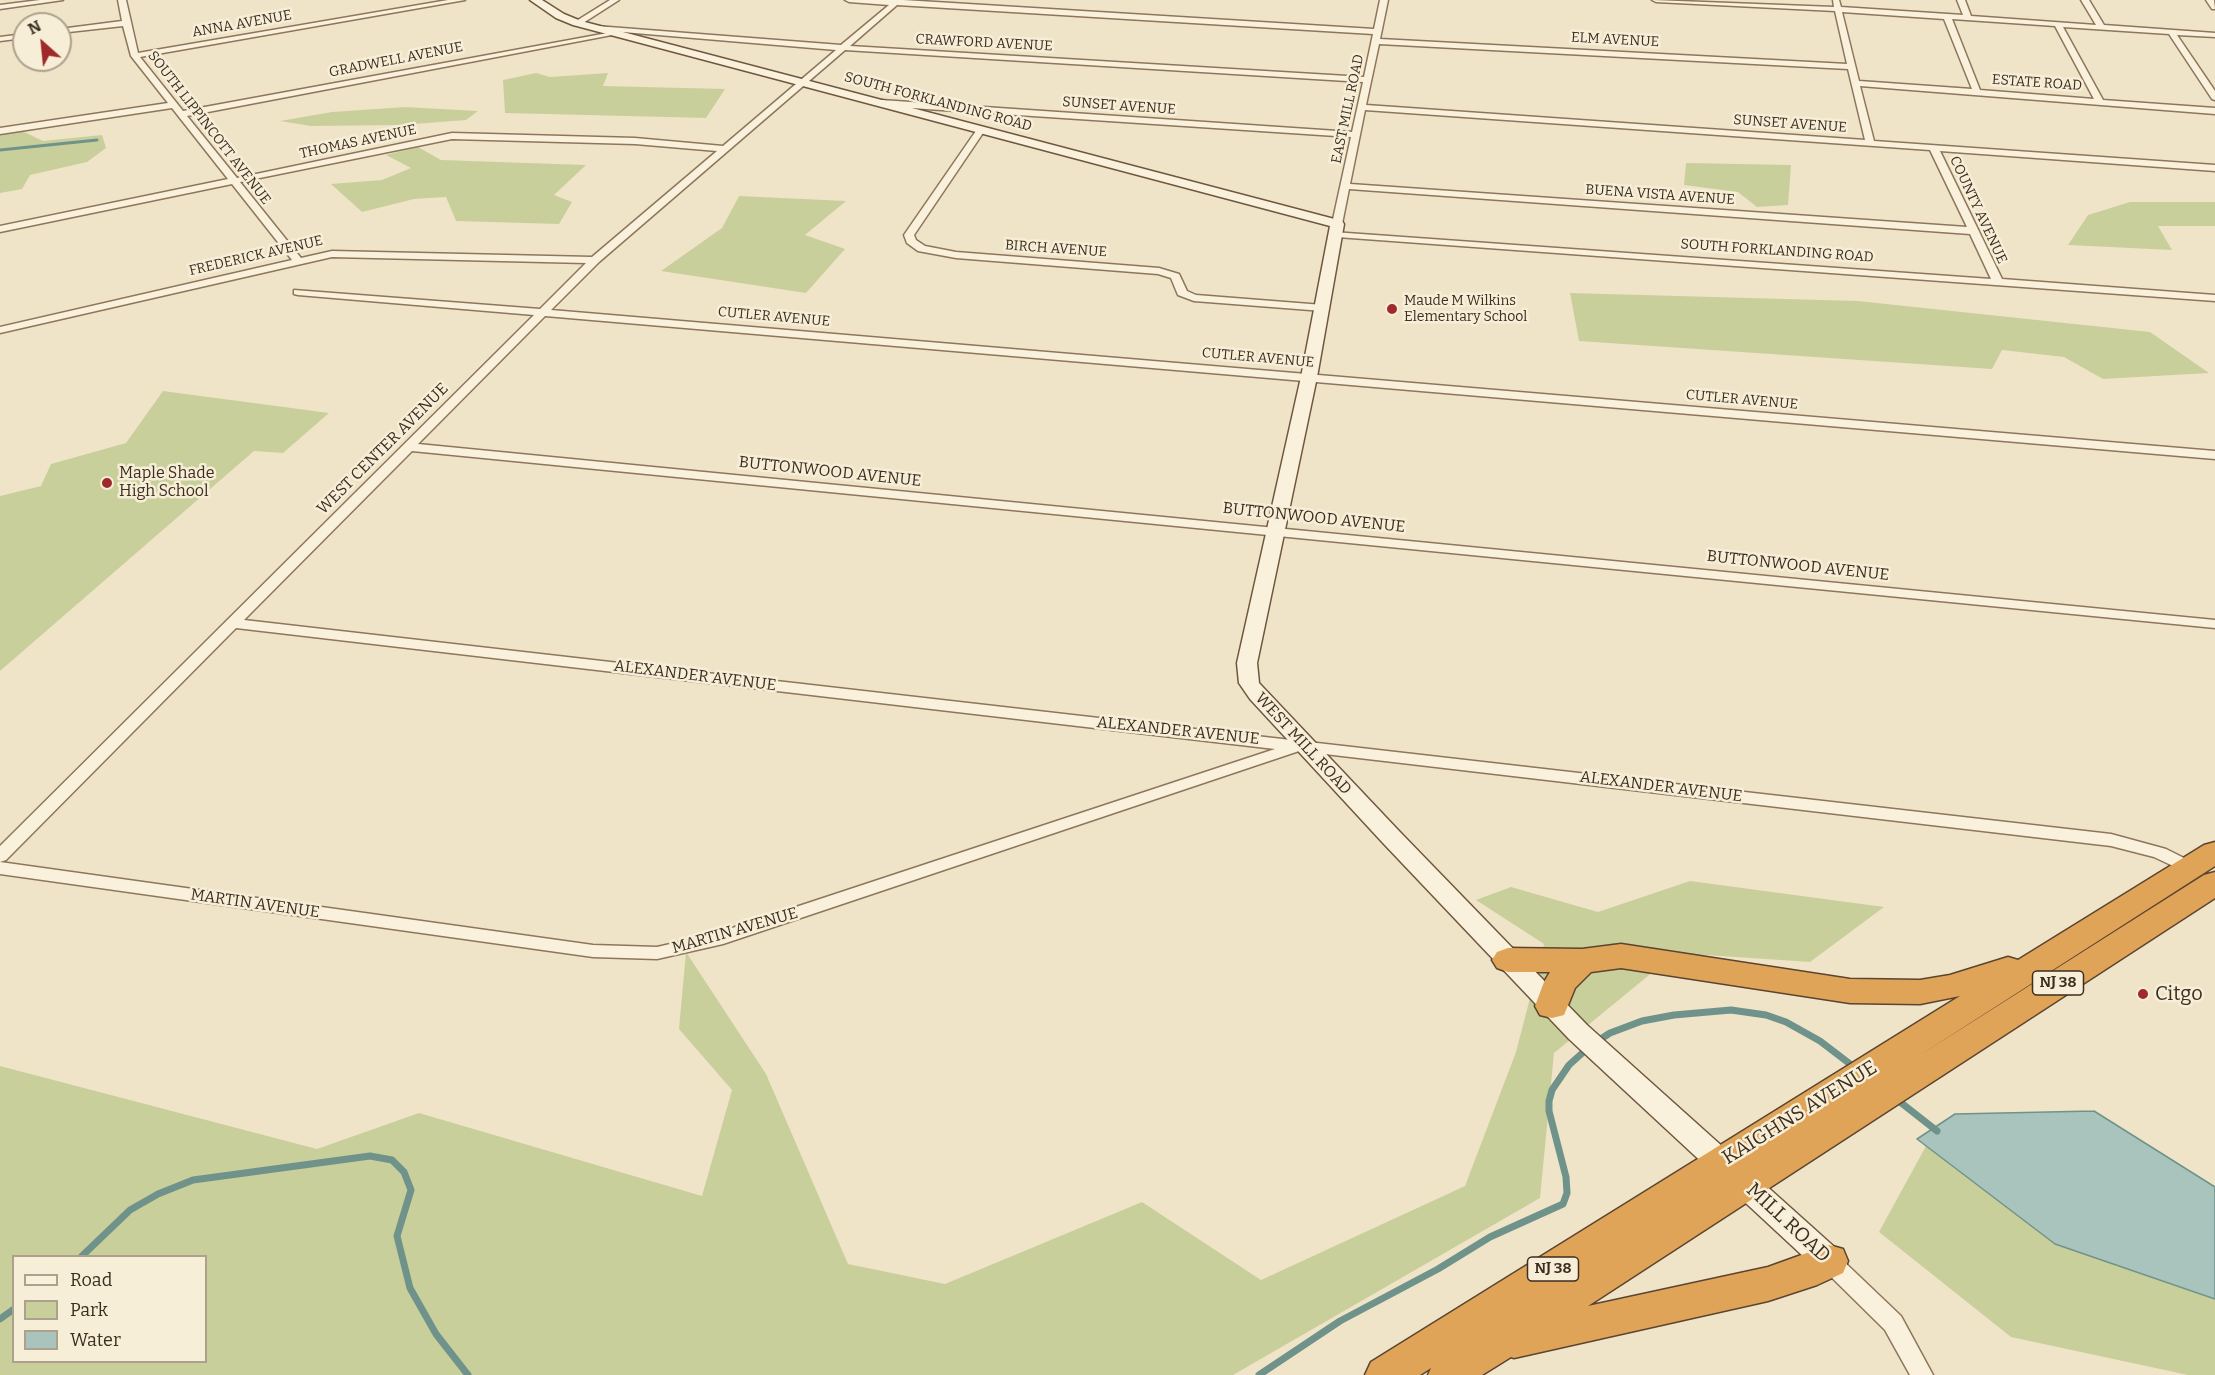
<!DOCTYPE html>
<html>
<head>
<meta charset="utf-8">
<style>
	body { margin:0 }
	#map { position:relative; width:2215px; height:1375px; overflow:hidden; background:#f0e4c8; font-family:Bitter,serif }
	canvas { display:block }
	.legend { position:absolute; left:12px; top:1255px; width:195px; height:108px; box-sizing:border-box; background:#f7eed8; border:2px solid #ada18e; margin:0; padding:8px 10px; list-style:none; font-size:18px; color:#3d2e20 }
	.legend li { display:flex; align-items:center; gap:12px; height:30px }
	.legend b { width:30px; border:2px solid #ada18e }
	.north { position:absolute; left:12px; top:12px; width:60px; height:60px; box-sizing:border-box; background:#f7eed8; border:2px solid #ada18e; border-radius:50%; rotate:333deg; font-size:16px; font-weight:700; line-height:24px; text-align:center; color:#3d2e20 }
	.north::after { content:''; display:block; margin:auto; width:21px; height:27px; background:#9e2a2b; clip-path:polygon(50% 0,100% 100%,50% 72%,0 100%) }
</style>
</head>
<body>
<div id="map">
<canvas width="2215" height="1375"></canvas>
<ul class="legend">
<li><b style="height:8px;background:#faf1dc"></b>Road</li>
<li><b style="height:16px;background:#c9cf9b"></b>Park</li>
<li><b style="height:16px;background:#a9c4bc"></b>Water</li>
</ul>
<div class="north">N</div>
</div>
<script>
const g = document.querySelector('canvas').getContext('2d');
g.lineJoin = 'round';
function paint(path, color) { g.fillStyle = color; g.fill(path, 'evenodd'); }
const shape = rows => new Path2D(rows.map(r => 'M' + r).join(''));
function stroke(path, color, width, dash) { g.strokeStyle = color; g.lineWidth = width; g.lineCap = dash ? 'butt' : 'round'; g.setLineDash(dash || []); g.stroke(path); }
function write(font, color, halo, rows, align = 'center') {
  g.font = font + ' Bitter,serif'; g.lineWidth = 5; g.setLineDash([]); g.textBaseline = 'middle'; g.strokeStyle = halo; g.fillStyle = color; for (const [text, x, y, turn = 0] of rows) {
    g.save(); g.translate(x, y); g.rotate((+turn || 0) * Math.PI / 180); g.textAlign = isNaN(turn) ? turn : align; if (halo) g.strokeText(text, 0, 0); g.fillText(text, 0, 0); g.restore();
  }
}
paint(shape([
	[536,73,550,77,608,73,603,86,725,89,706,118,505,113,503,80],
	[405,107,478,111,466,120,401,125,311,126,280,121,332,112],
	[22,131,43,141,102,135,106,148,87,162,30,175,22,189,0,193,0,135],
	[418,147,441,160,586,165,554,195,572,202,559,224,456,221,446,197,414,199,362,212,331,184,382,180,411,168,386,155],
	[1686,163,1791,165,1788,205,1757,207,1738,192,1684,185],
	[739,196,846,201,805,235,845,249,806,293,661,271,722,228],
	[2130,202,2215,202,2215,226,2158,226,2172,250,2068,245,2088,215],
	[1570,293,1858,301,2150,332,2209,373,2103,379,2064,357,2002,350,1992,369,1579,341],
	[163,391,329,413,283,453,254,451,0,671,0,496,41,486,51,464,126,443],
	[1690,881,1884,907,1810,962,1676,953,1554,1053,1540,1198,1233,1375,0,1375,0,1066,317,1149,419,1113,702,1196,732,1090,679,1029,686,952,766,1074,848,1264,945,1284,1142,1202,1261,1280,1465,1186,1516,1052,1544,944,1476,900,1511,887,1598,912],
	[14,1256,206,1256,206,1362,14,1362],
	[1926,1146,2055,1244,2215,1299,2215,1375,2188,1375,2011,1337,1879,1232]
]), '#c9cf9b');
const water = shape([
	[2094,1111,2215,1187,2215,1299,2055,1244,1917,1139,1955,1114,2094,1111]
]);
paint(water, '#a9c4bc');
stroke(water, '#6f938a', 1.5);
stroke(shape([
	[0,150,97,140]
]), '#6f938a', 3);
stroke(shape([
	[1596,1042,1610,1033,1642,1021,1674,1015,1731,1010,1766,1015,1786,1022,1820,1041,1854,1067],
	[1895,1098,1937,1131],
	[82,1256,130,1210,158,1194,193,1180,370,1156,392,1160,404,1172,411,1190,397,1236,410,1288,436,1334,468,1375],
	[0,1319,14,1309],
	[1259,1375,1340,1321,1438,1269,1490,1237,1563,1204,1567,1193,1566,1177,1549,1111,1549,1101,1552,1090,1569,1065,1589,1047]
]), '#6f938a', 7);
const street = shape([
	[40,0,63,0,0,9,0,5,40,0],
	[118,0,126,0,138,53,448,0,465,0,140,57,183,111,613,32,617,34,187,116,237,178,452,133,635,138,723,146,836,50,599,30,596,30,596,26,841,45,889,5,849,2,845,0,903,0,1374,29,1380,0,1388,0,1380,39,1847,64,1835,11,1656,2,1652,0,1834,7,1833,0,1839,0,1841,7,1963,15,1957,0,1965,0,1971,16,2096,25,2081,0,2089,0,2104,25,2215,33,2215,37,2177,35,2215,91,2215,100,2212,99,2169,34,2063,27,2103,100,2215,108,2215,114,1860,86,1874,141,2215,165,2215,171,1940,151,2002,279,2215,295,2215,301,1337,237,1333,236,1333,232,1991,279,1970,234,1349,189,1342,224,1337,227,1332,224,1351,137,881,106,877,103,881,100,1352,132,1363,82,845,50,599,262,551,310,2215,451,2215,459,545,316,418,444,2215,620,2215,628,412,451,244,620,2111,834,2166,849,2196,864,2198,868,2196,872,2190,874,2154,857,2111,846,1299,751,723,944,657,959,593,957,0,874,0,862,593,945,657,947,714,934,1275,749,236,628,6,860,0,862,0,846,534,315,298,295,294,294,294,290,540,309,586,263,332,257,0,333,0,327,292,260,232,184,0,232,0,226,228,179,172,108,0,134,0,128,168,103,131,56,123,26,60,33,60,29,122,21,118,0],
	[897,5,1373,34,1364,77,850,46,897,5],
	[1842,12,1944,19,1972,89,1859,81,1842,12],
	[1952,19,2055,26,2094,99,1980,90,1952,19],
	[1379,44,1848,69,1865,140,1366,105,1379,44],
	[1365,110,1930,150,1967,227,1350,184,1365,110],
	[452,139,635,144,717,151,592,257,332,251,301,258,240,182,452,139],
	[610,0,619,0,580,25,573,23,610,0],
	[2206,0,2214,0,2215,9,2212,9,2206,0],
	[24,34,24,38,0,41,0,37,24,34],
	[981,127,985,130,914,235,916,240,925,246,956,252,1159,268,1179,274,1187,291,1196,295,1323,305,1328,308,1323,311,1194,301,1178,295,1171,278,1158,274,956,258,918,251,907,243,904,235,978,128,981,127],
	[1829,1252,1837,1255,1901,1316,1933,1375,1910,1375,1885,1330,1821,1267,1818,1261,1821,1255,1829,1252]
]);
const secondary = shape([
	[530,0,542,0,564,14,581,21,1342,221,1344,224,1317,377,1257,663,1259,683,1399,831,1587,1025,1840,1252,1844,1261,1840,1270,1829,1274,1818,1270,1569,1039,1383,843,1250,699,1239,683,1237,663,1301,377,1330,226,573,25,556,18,530,0]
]);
const highway = shape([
	[2215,842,2215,866,1917,1057,2204,875,2215,872,2215,898,1588,1306,1768,1267,1829,1245,1843,1249,1848,1261,1843,1273,1817,1285,1768,1301,1514,1358,1511,1357,1482,1375,1428,1375,1431,1368,1420,1375,1365,1375,1371,1362,1960,996,1920,1004,1850,1003,1621,968,1591,972,1575,988,1564,1015,1552,1018,1540,1015,1535,1006,1544,982,1550,972,1508,972,1497,968,1492,960,1497,952,1508,948,1582,949,1621,944,1850,979,1920,980,1950,975,2008,957,2018,960,2204,845,2215,842]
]);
stroke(street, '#8d765c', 3);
stroke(secondary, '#6f573f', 3);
stroke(highway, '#5b4430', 3);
paint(street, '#faf1dc');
paint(secondary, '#faf1dc');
paint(highway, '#e0a458');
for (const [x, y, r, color] of [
	[1392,309,6,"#9e2a2b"],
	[107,483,6,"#9e2a2b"],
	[2143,994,6,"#9e2a2b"]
]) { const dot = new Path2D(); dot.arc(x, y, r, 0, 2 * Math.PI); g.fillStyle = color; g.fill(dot); stroke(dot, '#f7eed8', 2); }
write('14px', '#3d2e20', '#f7eed8', [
	["ANNA AVENUE",242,24,-10],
	["ELM AVENUE",1615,40,3],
	["CRAWFORD AVENUE",984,43,3],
	["GRADWELL AVENUE",396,60,-11],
	["ESTATE ROAD",2037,83,4],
	["SOUTH FORKLANDING ROAD",938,102,15],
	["SUNSET AVENUE",1119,106,4],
	["EAST MILL ROAD",1348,109,-78],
	["SUNSET AVENUE",1790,124,4],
	["SOUTH LIPPINCOTT AVENUE",209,128,52],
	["THOMAS AVENUE",358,142,-12],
	["BUENA VISTA AVENUE",1660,195,4],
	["COUNTY AVENUE",1978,210,65],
	["BIRCH AVENUE",1056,249,4],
	["SOUTH FORKLANDING ROAD",1777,251,4],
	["FREDERICK AVENUE",256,256,-13],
	["CUTLER AVENUE",774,317,5],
	["CUTLER AVENUE",1258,358,5],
	["CUTLER AVENUE",1742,400,5]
]);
write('14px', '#3d2e20', '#f7eed8', [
	["Maude M Wilkins",1404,301],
	["Elementary School",1404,317]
], 'left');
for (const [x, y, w] of [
	[2058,983,51],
	[1553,1269,51]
]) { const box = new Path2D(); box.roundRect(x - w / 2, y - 12, w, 24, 4.5); g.fillStyle = '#f7eed8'; g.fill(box); stroke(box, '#3d2e20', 1.5); }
write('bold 15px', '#3d2e20', null, [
	["NJ 38",2058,983],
	["NJ 38",1553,1269]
]);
write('16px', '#3d2e20', '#f7eed8', [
	["WEST CENTER AVENUE",383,449,-45],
	["BUTTONWOOD AVENUE",830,472,6],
	["BUTTONWOOD AVENUE",1314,518,6],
	["BUTTONWOOD AVENUE",1798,566,6],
	["ALEXANDER AVENUE",695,676,7],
	["ALEXANDER AVENUE",1178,731,6],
	["WEST MILL ROAD",1303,744,47],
	["ALEXANDER AVENUE",1661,787,7],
	["MARTIN AVENUE",255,904,8],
	["MARTIN AVENUE",735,931,-16]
]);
write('16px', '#3d2e20', '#f7eed8', [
	["Maple Shade",119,474],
	["High School",119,492]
], 'left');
write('20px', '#3d2e20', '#f7eed8', [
	["Citgo",2155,994]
], 'left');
write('20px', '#3d2e20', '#f7eed8', [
	["KAIGHNS AVENUE",1800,1113,-32],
	["MILL ROAD",1788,1223,43]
]);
</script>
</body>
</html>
